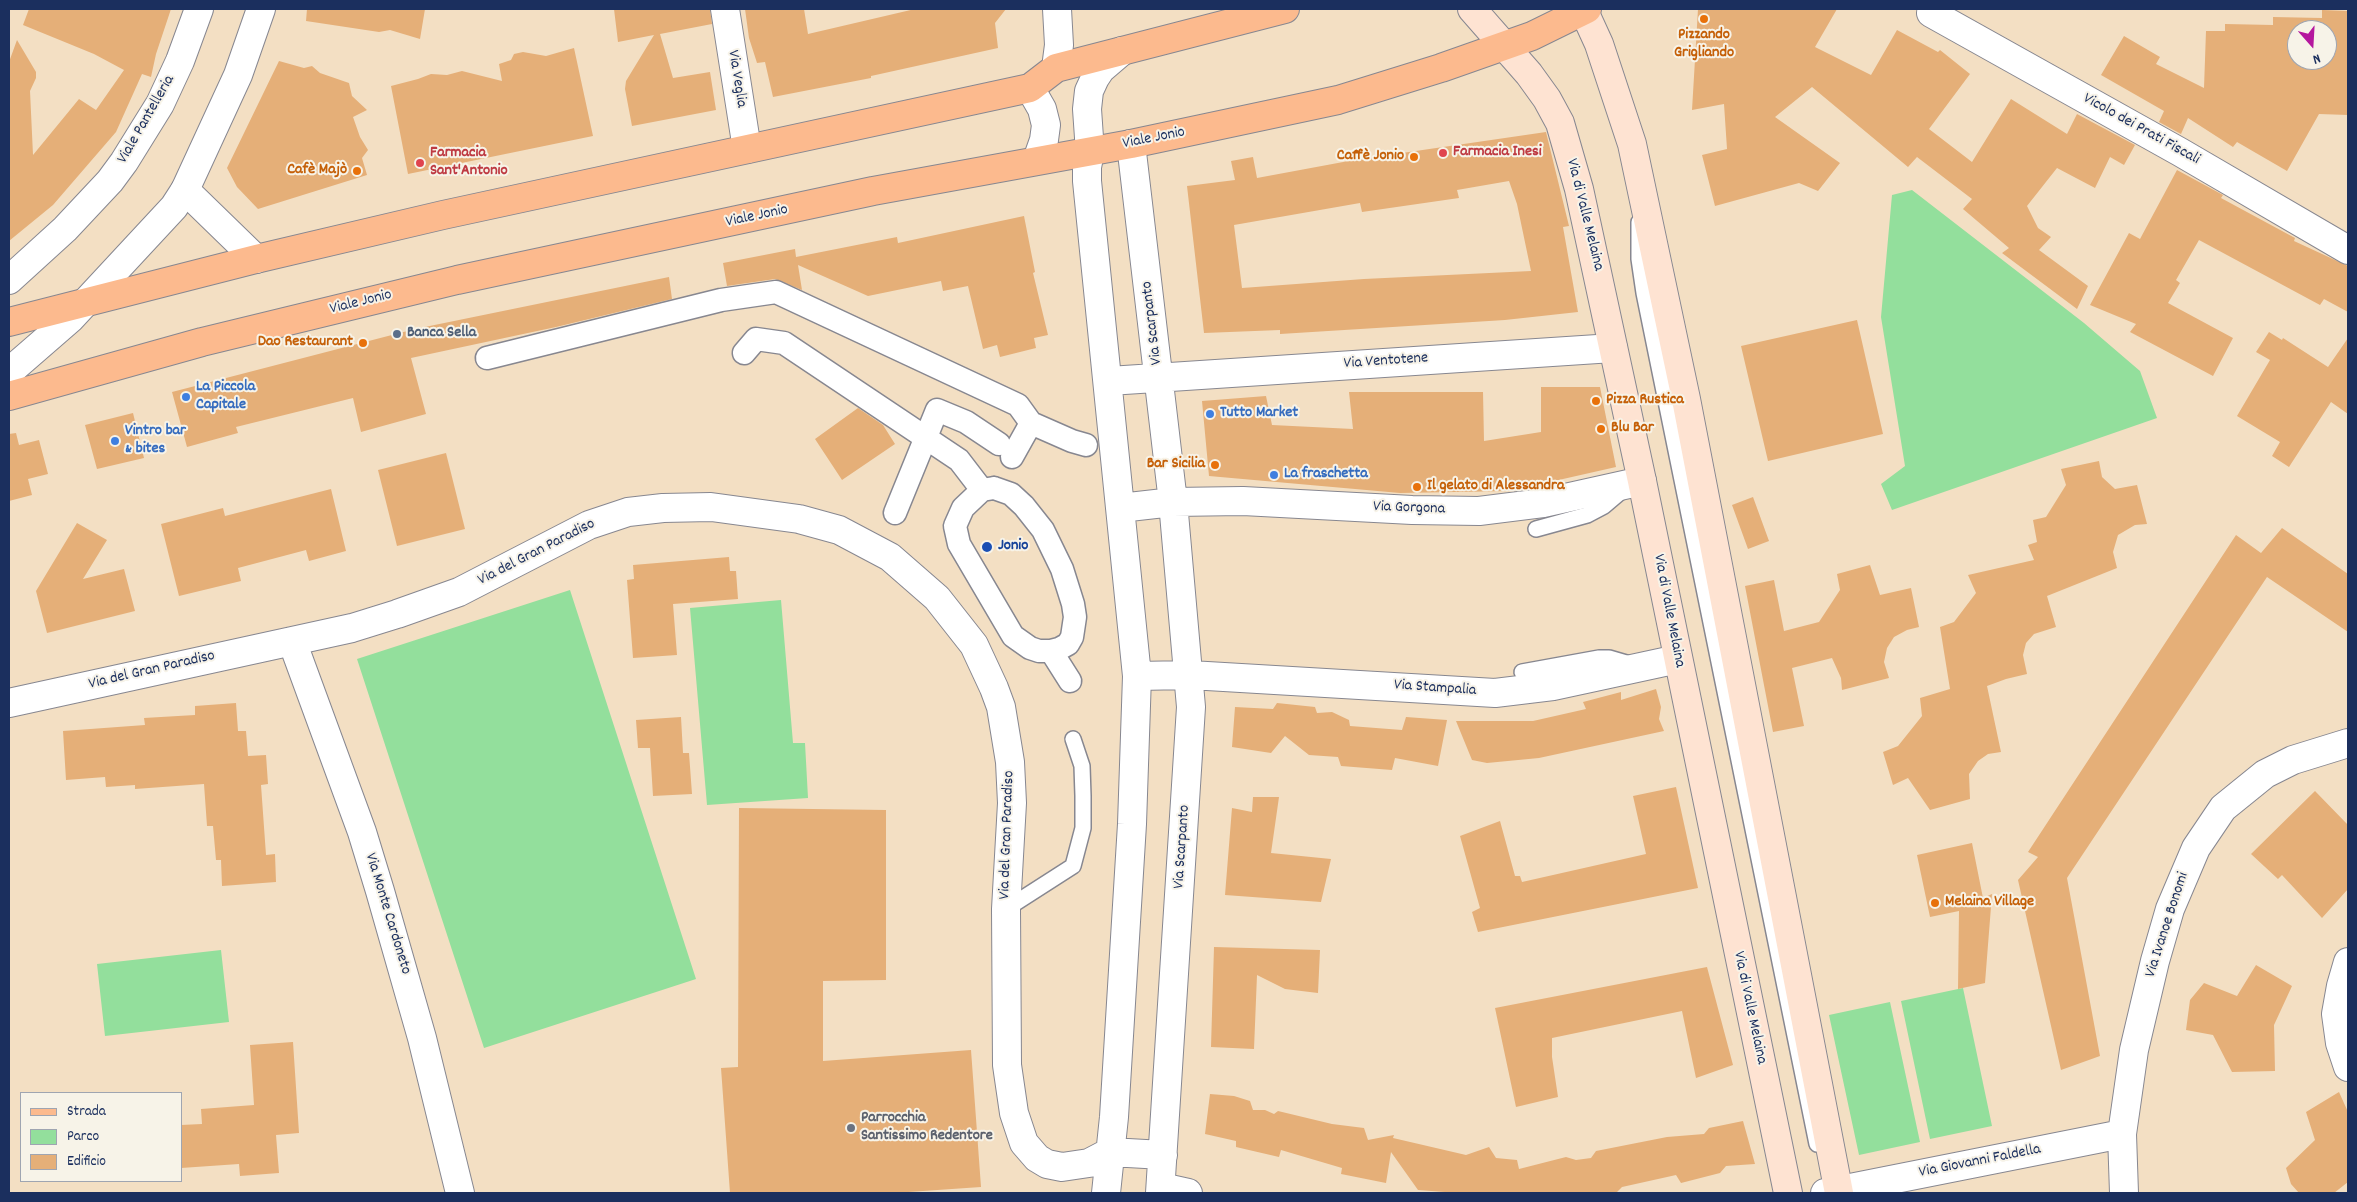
<!DOCTYPE html>
<html>
<head>
<meta charset="utf-8">
<style>
	body { margin:0 }
	#map { position:relative; width:2357px; height:1202px; overflow:hidden; background:#f3dfc3; font-family:Dekko,sans-serif }
	canvas { display:block }
	.frame { position:absolute; inset:0; border:10px solid #1b2f5e; pointer-events:none }
	.legend { position:absolute; left:20px; top:1092px; width:162px; height:90px; box-sizing:border-box; background:#f7f3e8; border:1px solid #9fa5b1; margin:0; padding:6px 9px; list-style:none; font-size:15px; color:#1b2f5e }
	.legend li { display:flex; align-items:center; gap:10px; height:25px }
	.legend b { width:25px; border:1px solid #9fa5b1 }
	.north { position:absolute; left:2287px; top:20px; width:50px; height:50px; box-sizing:border-box; background:#f7f3e8; border:1px solid #9fa5b1; border-radius:50%; rotate:161deg; font-size:14px; font-weight:700; line-height:20px; text-align:center; color:#1b2f5e }
	.north::after { content:''; display:block; margin:auto; width:18px; height:22px; background:#b5179e; clip-path:polygon(50% 0,100% 100%,50% 72%,0 100%) }
</style>
</head>
<body>
<div id="map">
<canvas width="2357" height="1202"></canvas>
<div class="frame"></div>
<ul class="legend">
<li><b style="height:6px;background:#fcba8e"></b>Strada</li>
<li><b style="height:14px;background:#93df9c"></b>Parco</li>
<li><b style="height:14px;background:#e5af78"></b>Edificio</li>
</ul>
<div class="north">N</div>
</div>
<script>
const g = document.querySelector('canvas').getContext('2d');
g.lineJoin = 'round';
function paint(path, color) { g.fillStyle = color; g.fill(path, 'evenodd'); }
const shape = rows => new Path2D(rows.map(r => 'M' + r).join(''));
function stroke(path, color, width, dash) { g.strokeStyle = color; g.lineWidth = width; g.lineCap = dash ? 'butt' : 'round'; g.setLineDash(dash || []); g.stroke(path); }
function write(font, color, halo, rows, align = 'center') {
  g.font = font + ' Dekko,sans-serif'; g.lineWidth = 4; g.setLineDash([]); g.textBaseline = 'middle'; g.strokeStyle = halo; g.fillStyle = color; for (const [text, x, y, turn = 0] of rows) {
    g.save(); g.translate(x, y); g.rotate((+turn || 0) * Math.PI / 180); g.textAlign = isNaN(turn) ? turn : align; if (halo) g.strokeText(text, 0, 0); g.fillText(text, 0, 0); g.restore();
  }
}
paint(shape([
	[1912,190,2084,323,2140,371,2157,418,1892,510,1881,484,1905,466,1881,317,1892,195],
	[570,590,696,979,484,1048,357,659],
	[781,600,793,743,805,743,808,798,707,805,690,608],
	[221,950,229,1022,105,1036,97,964],
	[1963,988,1992,1126,1930,1139,1901,1001],
	[1890,1002,1920,1142,1859,1155,1829,1015]
]), '#93df9c');
paint(shape([
	[29,9,171,9,156,54,151,77,142,74,116,132,53,205,9,241,9,62,17,40,36,72,36,78,30,91,33,155,79,99,96,110,124,70,94,54,23,25],
	[307,9,425,9,420,39,390,30,379,32,306,21],
	[614,9,710,9,712,24,660,34,673,78,710,72,716,110,632,126,625,89,626,81,654,35,618,42],
	[745,9,804,9,808,34,915,9,1006,9,995,23,998,48,871,76,871,78,773,97,765,62,757,63,749,38],
	[1698,9,1837,9,1815,47,1871,75,1897,30,1938,52,1940,50,1970,74,1929,129,1972,162,2011,99,2067,134,2077,114,2135,145,2124,165,2110,157,2095,188,2057,168,2027,206,2038,228,2051,237,2039,250,2088,286,2077,309,2002,253,2009,248,1963,209,1972,199,1917,157,1908,167,1812,87,1775,117,1840,163,1818,191,1799,183,1715,206,1702,155,1727,149,1724,104,1692,110],
	[2322,10,2348,11,2348,115,2319,114,2287,171,2237,142,2233,147,2188,118,2181,134,2159,122,2164,111,2101,75,2124,36,2160,57,2156,64,2204,88,2206,31,2225,31,2225,24,2273,25,2273,17,2322,18],
	[2297,30,2327,30,2327,60,2297,60],
	[574,48,593,136,408,174,391,86,418,79,431,74,447,75,462,71,502,81,499,64,511,60,514,54,523,52,546,56],
	[279,61,304,68,312,66,320,73,349,83,352,96,367,110,353,117,360,137,368,150,362,158,367,175,258,209,237,187,227,168],
	[1546,132,1569,226,1563,227,1578,312,1505,320,1280,334,1280,330,1204,333,1187,186,1235,180,1231,161,1253,157,1257,178,1354,160],
	[1509,181,1517,204,1531,271,1364,279,1242,288,1234,225,1360,203,1362,212,1459,198,1457,190],
	[2177,170,2223,195,2221,198,2295,238,2294,241,2348,266,2348,312,2324,299,2320,305,2199,240,2176,280,2180,283,2168,303,2233,338,2213,376,2130,332,2136,324,2090,305,2129,233,2140,239],
	[1024,216,1035,272,1033,273,1048,335,1034,338,1036,348,1000,357,997,345,983,349,968,286,943,291,941,281,868,296,798,265,802,290,775,279,727,286,723,263,795,249,796,257,897,237,898,243],
	[669,277,672,299,556,327,411,358,426,414,361,432,353,398,236,427,238,433,187,447,172,392,415,329],
	[1857,320,1883,434,1768,461,1741,346],
	[2269,332,2282,340,2283,338,2328,367,2348,338,2348,414,2331,402,2289,467,2272,456,2280,442,2237,416,2270,360,2256,352],
	[1541,387,1600,387,1616,467,1510,491,1400,493,1209,476,1202,401,1266,396,1272,425,1353,429,1349,392,1483,392,1484,441,1541,432],
	[858,408,883,425,895,444,842,480,815,439],
	[133,413,144,458,97,469,85,425],
	[16,433,19,445,39,440,48,474,28,479,32,495,9,501,9,434],
	[446,453,465,529,397,546,378,470],
	[2099,461,2102,477,2115,489,2137,485,2147,524,2135,525,2118,535,2113,552,2117,568,2047,596,2056,627,2034,634,2026,643,2023,655,2027,674,2006,679,1987,686,2001,752,1988,754,1978,761,1969,774,1970,799,1930,810,1908,778,1893,785,1883,752,1898,746,1922,716,1920,698,1950,689,1940,627,1954,622,1976,593,1968,575,2034,560,2028,545,2037,542,2033,520,2046,517,2066,485,2061,469],
	[331,489,346,551,309,561,306,550,238,568,241,581,179,596,161,524,223,508,225,516],
	[1753,497,1769,541,1748,549,1732,505],
	[77,523,107,540,83,579,124,569,135,611,47,633,36,591],
	[2282,528,2348,574,2348,632,2267,577,2067,878,2100,1056,2061,1070,2018,880,2038,857,2028,852,2236,535,2261,553],
	[729,557,730,571,736,571,738,599,673,604,677,655,633,658,627,580,634,579,633,565],
	[1870,565,1880,595,1911,588,1919,627,1907,630,1894,637,1887,648,1884,662,1889,678,1842,690,1841,678,1832,658,1792,668,1804,726,1773,732,1745,586,1774,580,1784,631,1819,622,1840,590,1837,574],
	[1656,689,1661,707,1659,719,1664,731,1539,758,1487,763,1472,760,1456,721,1533,721,1586,709,1583,702,1621,692,1621,700],
	[236,703,238,731,246,731,248,756,266,755,268,784,261,785,266,855,275,854,276,882,222,886,221,860,216,860,213,826,207,826,204,784,135,789,135,785,106,787,105,777,66,780,63,731,145,725,144,718,195,715,195,706],
	[1277,703,1315,707,1317,713,1332,712,1349,720,1350,726,1402,730,1406,717,1447,720,1438,766,1395,758,1392,770,1341,766,1338,757,1309,755,1285,736,1271,753,1232,747,1235,707,1273,709],
	[681,717,683,753,689,753,692,794,653,796,650,748,638,748,636,720],
	[1676,787,1698,888,1478,932,1472,912,1480,908,1460,836,1500,821,1515,876,1520,876,1522,882,1646,854,1633,796],
	[2315,791,2348,825,2348,889,2322,918,2282,875,2278,879,2251,854],
	[1253,797,1279,797,1271,853,1331,859,1321,902,1225,895,1232,808,1252,812],
	[739,808,886,810,886,980,823,981,823,1061,971,1050,981,1187,894,1193,730,1193,721,1068,738,1067],
	[1972,843,1983,898,1992,894,1985,983,1958,989,1959,911,1930,917,1917,855],
	[1214,947,1320,950,1318,993,1285,989,1257,975,1254,1049,1211,1047],
	[2256,965,2292,986,2274,1025,2275,1071,2232,1072,2213,1035,2186,1030,2190,1000,2204,983,2237,996],
	[1707,967,1733,1065,1696,1078,1682,1011,1552,1038,1552,1057,1558,1097,1516,1107,1495,1008],
	[293,1042,299,1133,276,1135,279,1173,240,1176,239,1164,181,1168,181,1125,202,1124,201,1109,254,1105,250,1045],
	[2339,1092,2348,1112,2348,1182,2334,1193,2299,1193,2291,1184,2286,1168,2315,1140,2306,1112],
	[1210,1094,1234,1096,1250,1101,1253,1110,1265,1110,1274,1114,1278,1111,1332,1124,1364,1128,1368,1140,1394,1135,1393,1138,1466,1155,1489,1147,1496,1158,1517,1160,1519,1169,1566,1157,1576,1160,1591,1158,1596,1151,1667,1137,1704,1134,1709,1128,1743,1121,1755,1164,1726,1166,1720,1173,1681,1183,1676,1175,1622,1187,1616,1193,1458,1193,1418,1190,1391,1152,1386,1183,1341,1174,1342,1168,1281,1150,1279,1157,1236,1147,1236,1141,1205,1134]
]), '#e5af78');
const service = shape([
	[1639,222,1639,259,1644,293,1817,1144],
	[1536,529,1587,515,1604,506,1624,489],
	[1522,672,1599,658,1609,658,1633,665],
	[1006,909,1073,866,1083,828,1083,796,1082,766,1073,739]
]);
const pedestrian = shape([
	[744,353,756,339,784,343,959,460,982,490],
	[487,358,721,300,776,292,1018,405,1031,423,1012,457],
	[1031,423,1072,441,1086,445],
	[994,488,1011,494,1024,506,1043,530,1062,569,1073,604,1075,617,1072,637,1068,644,1059,649,1051,651,1039,651,1030,648,1013,636,959,544,955,526,963,508,982,490,994,488],
	[895,513,937,410,966,422,999,444],
	[1051,651,1070,681]
]);
const minor = shape([
	[725,9,747,149],
	[1931,13,2180,152,2348,250],
	[1056,68,1059,45,1057,9],
	[1030,88,1042,109,1046,125,1044,140,1037,160],
	[1131,144,1173,502,1191,707,1160,1193],
	[185,190,256,259],
	[1109,381,1613,348],
	[1120,508,1173,502,1243,501,1412,510,1479,511,1543,503,1642,481],
	[292,641,362,832,380,891,422,1038,460,1193],
	[1137,676,1190,675,1495,693,1553,686,1678,659],
	[9,703,352,628,397,614,459,592,589,525,628,512,663,508,711,507,799,519,839,530,890,557,937,598,974,645,994,688,1001,707,1010,762,1012,803,1006,909,1007,1065,1014,1113,1024,1143,1037,1158,1047,1164,1062,1167,1089,1163,1110,1152,1163,1155],
	[2348,962,2341,986,2336,1014,2340,1043,2348,1067],
	[1161,1187,1188,1193],
	[1106,1193,1114,1117,1132,824,1137,676,1087,181,1087,167,1090,152,1087,109,1089,91,1095,78,1101,69,1122,51],
	[1825,1193,2122,1134],
	[2124,1193,2122,1134,2134,1050,2155,961,2170,909,2196,848,2223,808,2265,774,2293,760,2348,743]
]);
const tertiary = shape([
	[9,280,65,229,110,181,124,162,160,104,180,61,199,9],
	[9,372,70,319,174,207,185,190,238,75,261,9]
]);
const secondary = shape([
	[1472,9,1529,74,1547,99,1560,123,1579,189,1642,481,1788,1193],
	[1583,9,1599,44,1632,144,1686,399,1839,1193]
]);
const primary = shape([
	[9,322,256,259,443,215,1030,88,1056,68,1285,9],
	[9,396,202,342,457,280,873,191,1131,144,1338,100,1441,68,1532,36,1587,9]
]);
stroke(service, '#878790', 18);
stroke(pedestrian, '#878790', 25);
stroke(minor, '#878790', 30);
stroke(tertiary, '#878790', 30);
stroke(secondary, '#878790', 30);
stroke(primary, '#878790', 30);
stroke(service, '#fff', 15);
stroke(pedestrian, '#fff', 22);
stroke(minor, '#fff', 28);
stroke(tertiary, '#fff', 28);
stroke(secondary, '#fee3d2', 28);
stroke(primary, '#fcba8e', 28);
for (const [x, y, r, color] of [
	[1704,19,5,"#e8710a"],
	[1443,153,5,"#e0444e"],
	[1414,157,5,"#e8710a"],
	[420,163,5,"#e0444e"],
	[357,171,5,"#e8710a"],
	[397,334,5,"#5c6f8a"],
	[363,343,5,"#e8710a"],
	[186,397,5,"#3f7fe0"],
	[1596,401,5,"#e8710a"],
	[1210,414,5,"#3f7fe0"],
	[1601,429,5,"#e8710a"],
	[115,441,5,"#3f7fe0"],
	[1215,465,5,"#e8710a"],
	[1274,475,5,"#3f7fe0"],
	[1417,487,5,"#e8710a"],
	[987,547,6,"#1a4fb4"],
	[1935,903,5,"#e8710a"],
	[851,1128,5,"#6b7280"]
]) { const dot = new Path2D(); dot.arc(x, y, r, 0, 2 * Math.PI); g.fillStyle = color; g.fill(dot); stroke(dot, '#f7f3e8', 2); }
write('bold 16px', '#c56008', '#f7f3e8', [
	["Pizzando",1704,36,"center"],
	["Grigliando",1704,54,"center"],
	["Caffè Jonio",1404,157],
	["Cafè Majò",347,171],
	["Dao Restaurant",353,343],
	["Pizza Rustica",1606,401,"left"],
	["Blu Bar",1611,429,"left"],
	["Bar Sicilia",1205,465],
	["Il gelato di Alessandra",1427,487,"left"],
	["Melaina Village",1945,903,"left"]
], 'right');
write('16px', '#1b2f5e', '#f7f3e8', [
	["Via Veglia",736,79,81],
	["Viale Pantelleria",147,120,-60],
	["Vicolo dei Prati Fiscali",2141,130,29],
	["Viale Jonio",1154,139,-11],
	["Via di Valle Melaina",1584,215,76],
	["Viale Jonio",757,217,-12],
	["Viale Jonio",361,303,-14],
	["Via Scarpanto",1153,323,-97],
	["Via Ventotene",1386,362,-4],
	["Via Gorgona",1409,509,2],
	["Via del Gran Paradiso",537,553,-27],
	["Via di Valle Melaina",1668,611,79],
	["Via del Gran Paradiso",152,671,-13],
	["Via Stampalia",1435,689,4],
	["Via del Gran Paradiso",1008,835,-88],
	["Via Scarpanto",1183,847,-86],
	["Via Monte Cardoneto",387,914,73],
	["Via Ivanoe Bonomi",2168,925,-72],
	["Via di Valle Melaina",1749,1008,78],
	["Via Giovanni Faldella",1980,1162,-11]
]);
write('bold 16px', '#be3a42', '#f7f3e8', [
	["Farmacia Inesi",1453,153],
	["Farmacia",430,154],
	["Sant'Antonio",430,172]
], 'left');
write('bold 16px', '#4e5e75', '#f7f3e8', [
	["Banca Sella",407,334]
], 'left');
write('bold 16px', '#366cbe', '#f7f3e8', [
	["La Piccola",196,388],
	["Capitale",196,406],
	["Tutto Market",1220,414],
	["Vintro bar",125,432],
	["& bites",125,450],
	["La fraschetta",1284,475]
], 'left');
write('bold 16px', '#164399', '#f7f3e8', [
	["Jonio",998,547]
], 'left');
write('bold 16px', '#5b616d', '#f7f3e8', [
	["Parrocchia",861,1119],
	["Santissimo Redentore",861,1137]
], 'left');
</script>
</body>
</html>
